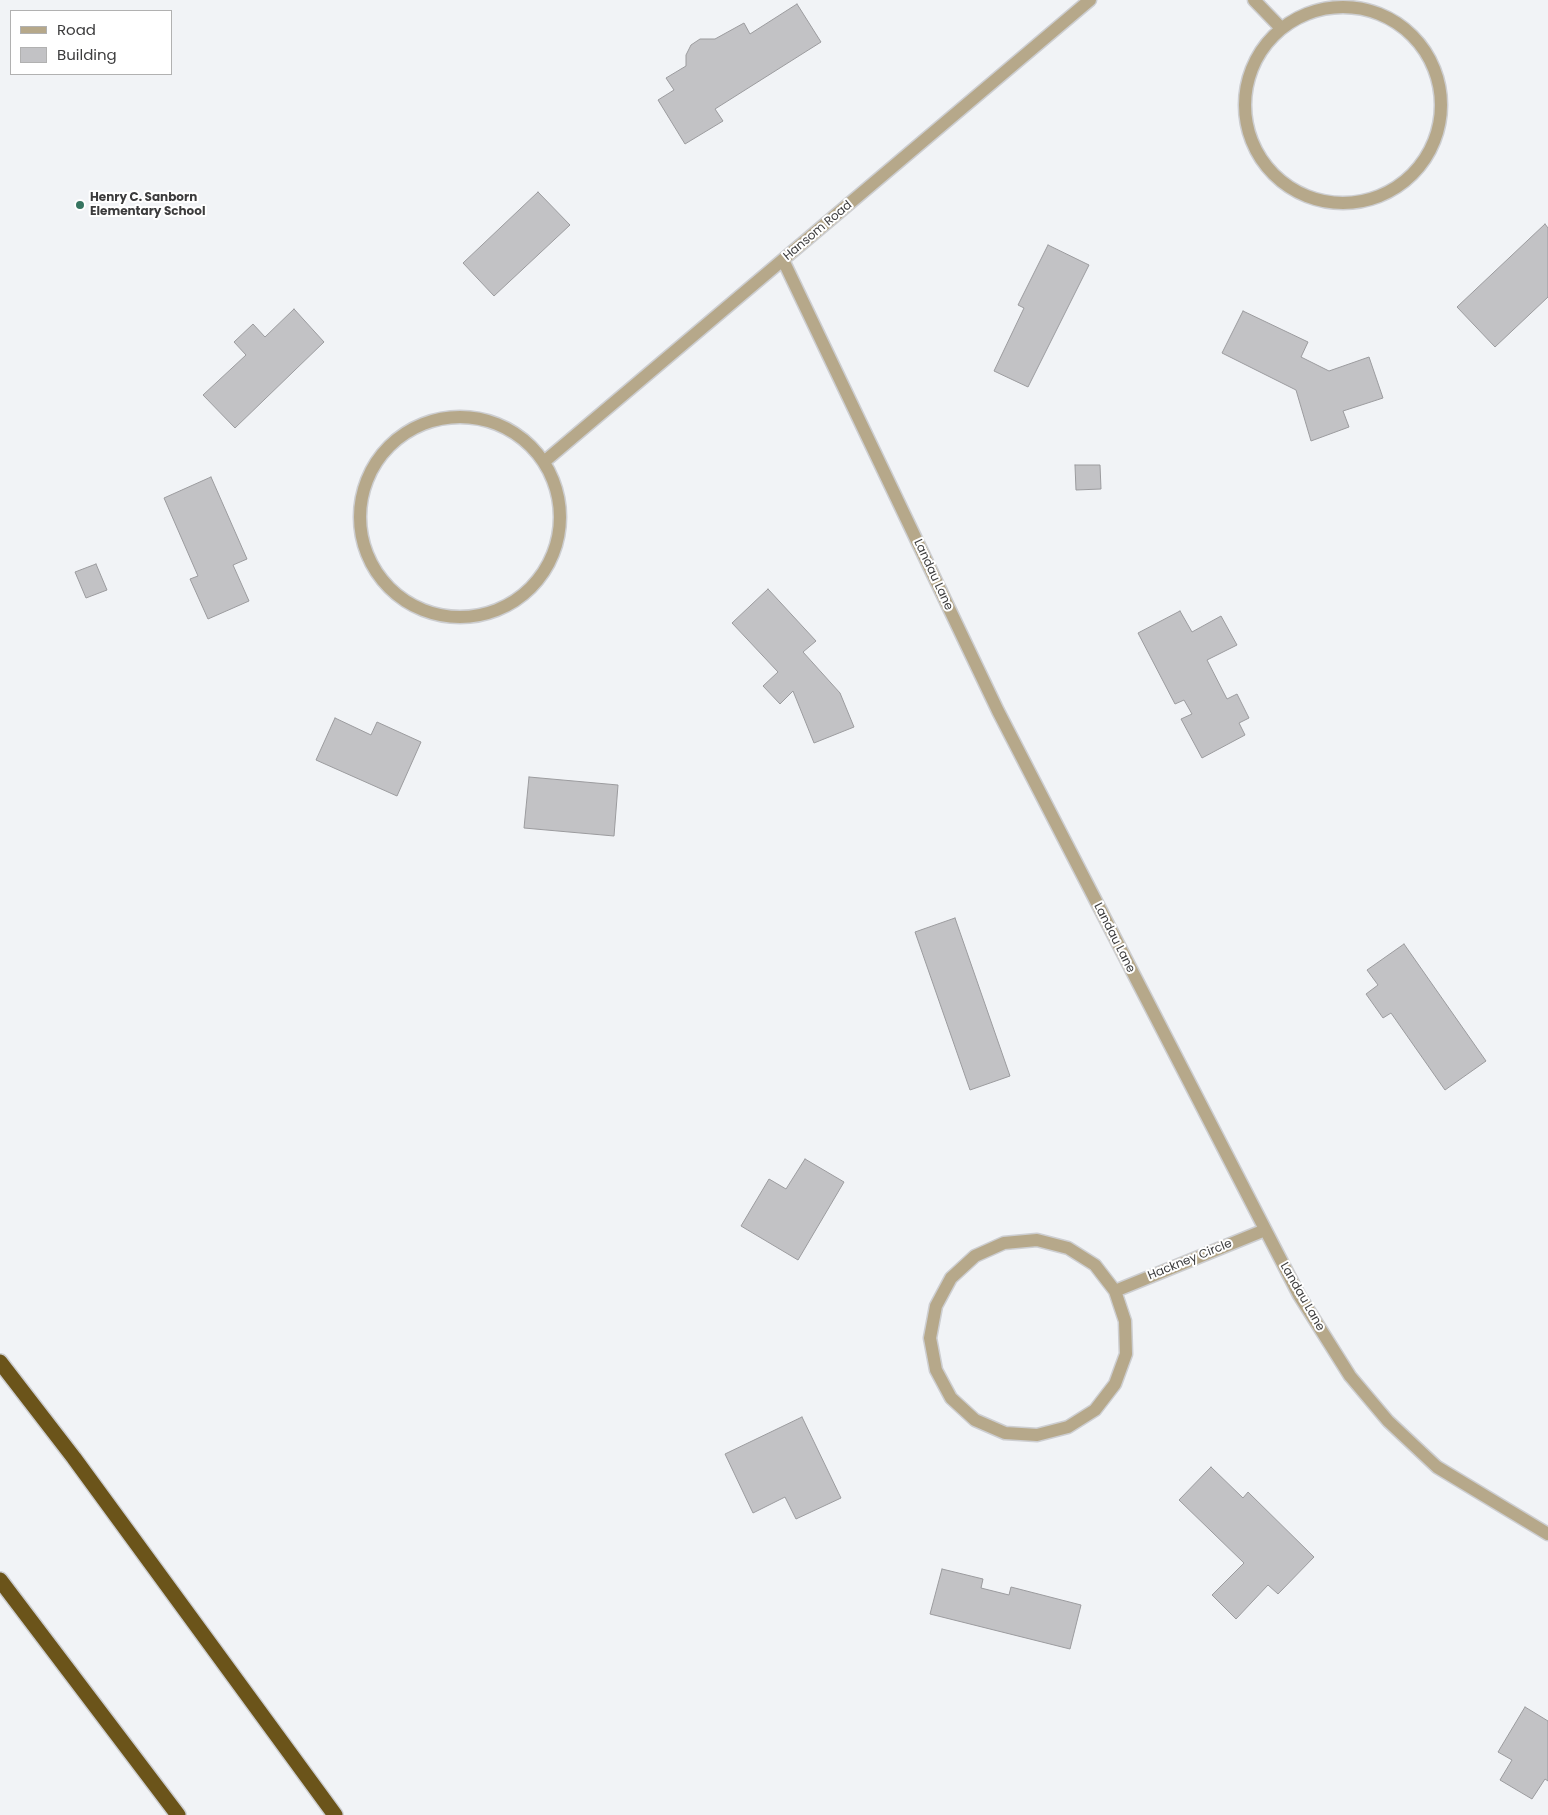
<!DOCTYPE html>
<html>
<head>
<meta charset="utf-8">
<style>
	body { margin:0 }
	#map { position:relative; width:1548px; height:1815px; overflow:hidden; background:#f1f3f6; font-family:Poppins,sans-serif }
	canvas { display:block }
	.legend { position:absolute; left:10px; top:10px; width:162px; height:65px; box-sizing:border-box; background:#fff; border:1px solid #b1b1b1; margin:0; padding:6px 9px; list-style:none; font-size:15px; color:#3c3c3d }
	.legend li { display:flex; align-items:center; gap:10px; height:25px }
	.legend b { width:25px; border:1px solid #b1b1b1 }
</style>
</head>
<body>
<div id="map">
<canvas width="1548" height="1815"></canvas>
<ul class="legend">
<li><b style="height:6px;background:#b6a88a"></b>Road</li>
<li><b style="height:14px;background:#c2c2c5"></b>Building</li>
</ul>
</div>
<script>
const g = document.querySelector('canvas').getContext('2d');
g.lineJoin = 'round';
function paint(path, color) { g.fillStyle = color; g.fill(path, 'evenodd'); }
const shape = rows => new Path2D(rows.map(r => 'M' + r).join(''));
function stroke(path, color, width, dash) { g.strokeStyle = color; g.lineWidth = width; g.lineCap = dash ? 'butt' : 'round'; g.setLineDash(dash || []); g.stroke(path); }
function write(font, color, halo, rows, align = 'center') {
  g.font = font + ' Poppins,sans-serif'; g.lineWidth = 4; g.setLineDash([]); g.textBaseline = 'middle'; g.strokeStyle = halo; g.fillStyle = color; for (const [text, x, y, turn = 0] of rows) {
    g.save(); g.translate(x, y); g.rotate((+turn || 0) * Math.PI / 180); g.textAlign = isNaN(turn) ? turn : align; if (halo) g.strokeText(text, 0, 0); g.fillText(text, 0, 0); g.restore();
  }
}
const building = shape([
	[797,4,821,42,715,109,723,121,685,144,658,100,674,90,666,78,686,66,686,55,691,45,700,39,715,39,744,23,750,34,797,4],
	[538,192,570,225,494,296,463,263,538,192],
	[1545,224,1548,228,1548,297,1495,347,1457,307,1545,224],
	[1048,245,1089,265,1028,387,994,371,1024,308,1018,305,1048,245],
	[294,309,324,342,235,428,203,395,246,355,234,342,253,324,265,337,294,309],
	[1243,311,1308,342,1301,357,1329,371,1369,357,1383,398,1343,411,1349,427,1311,441,1296,390,1222,353,1243,311],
	[1075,465,1100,465,1101,489,1076,490,1075,465],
	[211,477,247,559,233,565,249,601,208,619,190,579,198,576,164,498,211,477],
	[96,564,107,590,86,598,75,572,96,564],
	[768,589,816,641,803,652,840,693,854,727,814,743,793,691,780,704,763,686,778,672,732,623,768,589],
	[1180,611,1192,632,1221,616,1237,645,1207,660,1227,699,1237,694,1249,718,1239,723,1245,735,1202,758,1181,719,1192,714,1184,700,1175,704,1138,633,1180,611],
	[335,718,371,735,377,722,421,742,397,796,316,760,335,718],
	[529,777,618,785,614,836,524,828,529,777],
	[955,918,1010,1076,970,1090,915,932,955,918],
	[1404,944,1486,1061,1445,1090,1391,1013,1383,1018,1366,994,1378,985,1367,970,1404,944],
	[805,1159,844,1182,798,1260,741,1226,769,1179,786,1189,805,1159],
	[802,1417,841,1498,796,1519,785,1497,753,1513,725,1454,802,1417],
	[1211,1467,1243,1498,1248,1492,1314,1557,1278,1594,1268,1585,1236,1619,1212,1595,1244,1563,1179,1500,1211,1467],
	[942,1569,983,1579,981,1588,1009,1595,1011,1587,1081,1605,1070,1649,930,1614,942,1569],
	[1525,1707,1548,1721,1548,1781,1545,1779,1532,1799,1500,1780,1512,1760,1498,1752,1525,1707]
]);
paint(building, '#c2c2c5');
stroke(building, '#9b9b9e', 1);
const minor = shape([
	[1254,0,1281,28],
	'1245 105a98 98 0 1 1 196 0a98 98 0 1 1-196 0Z',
	[783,260,998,711,1299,1295,1350,1376,1388,1421,1437,1467,1548,1534],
	'360 517a100 100 0 1 1 200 0a100 100 0 1 1-200 0Z',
	[545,461,1090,0],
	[1115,1291,1125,1321,1126,1354,1115,1384,1095,1410,1068,1427,1037,1435,1005,1433,975,1420,951,1398,936,1370,930,1338,936,1306,951,1278,975,1256,1004,1243,1037,1240,1068,1248,1095,1265,1115,1291,1265,1230]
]);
const motorway = shape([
	[0,1362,74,1458,335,1815],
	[0,1580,178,1815]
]);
stroke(minor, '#cdced1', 15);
stroke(motorway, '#cdced1', 18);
stroke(minor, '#b6a88a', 12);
stroke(motorway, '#6b541a', 15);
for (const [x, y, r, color] of [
	[80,205,5,"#377561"]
]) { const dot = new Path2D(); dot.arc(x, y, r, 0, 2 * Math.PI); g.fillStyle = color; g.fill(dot); stroke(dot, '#fff', 2); }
write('bold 12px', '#3c3c3d', '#fff', [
	["Henry C. Sanborn",90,198],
	["Elementary School",90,212]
], 'left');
write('12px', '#3c3c3d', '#fff', [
	["Hansom Road",818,231,-40],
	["Landau Lane",933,575,65],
	["Landau Lane",1114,938,63],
	["Hackney Circle",1190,1260,-22],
	["Landau Lane",1302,1297,60]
]);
</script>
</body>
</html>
